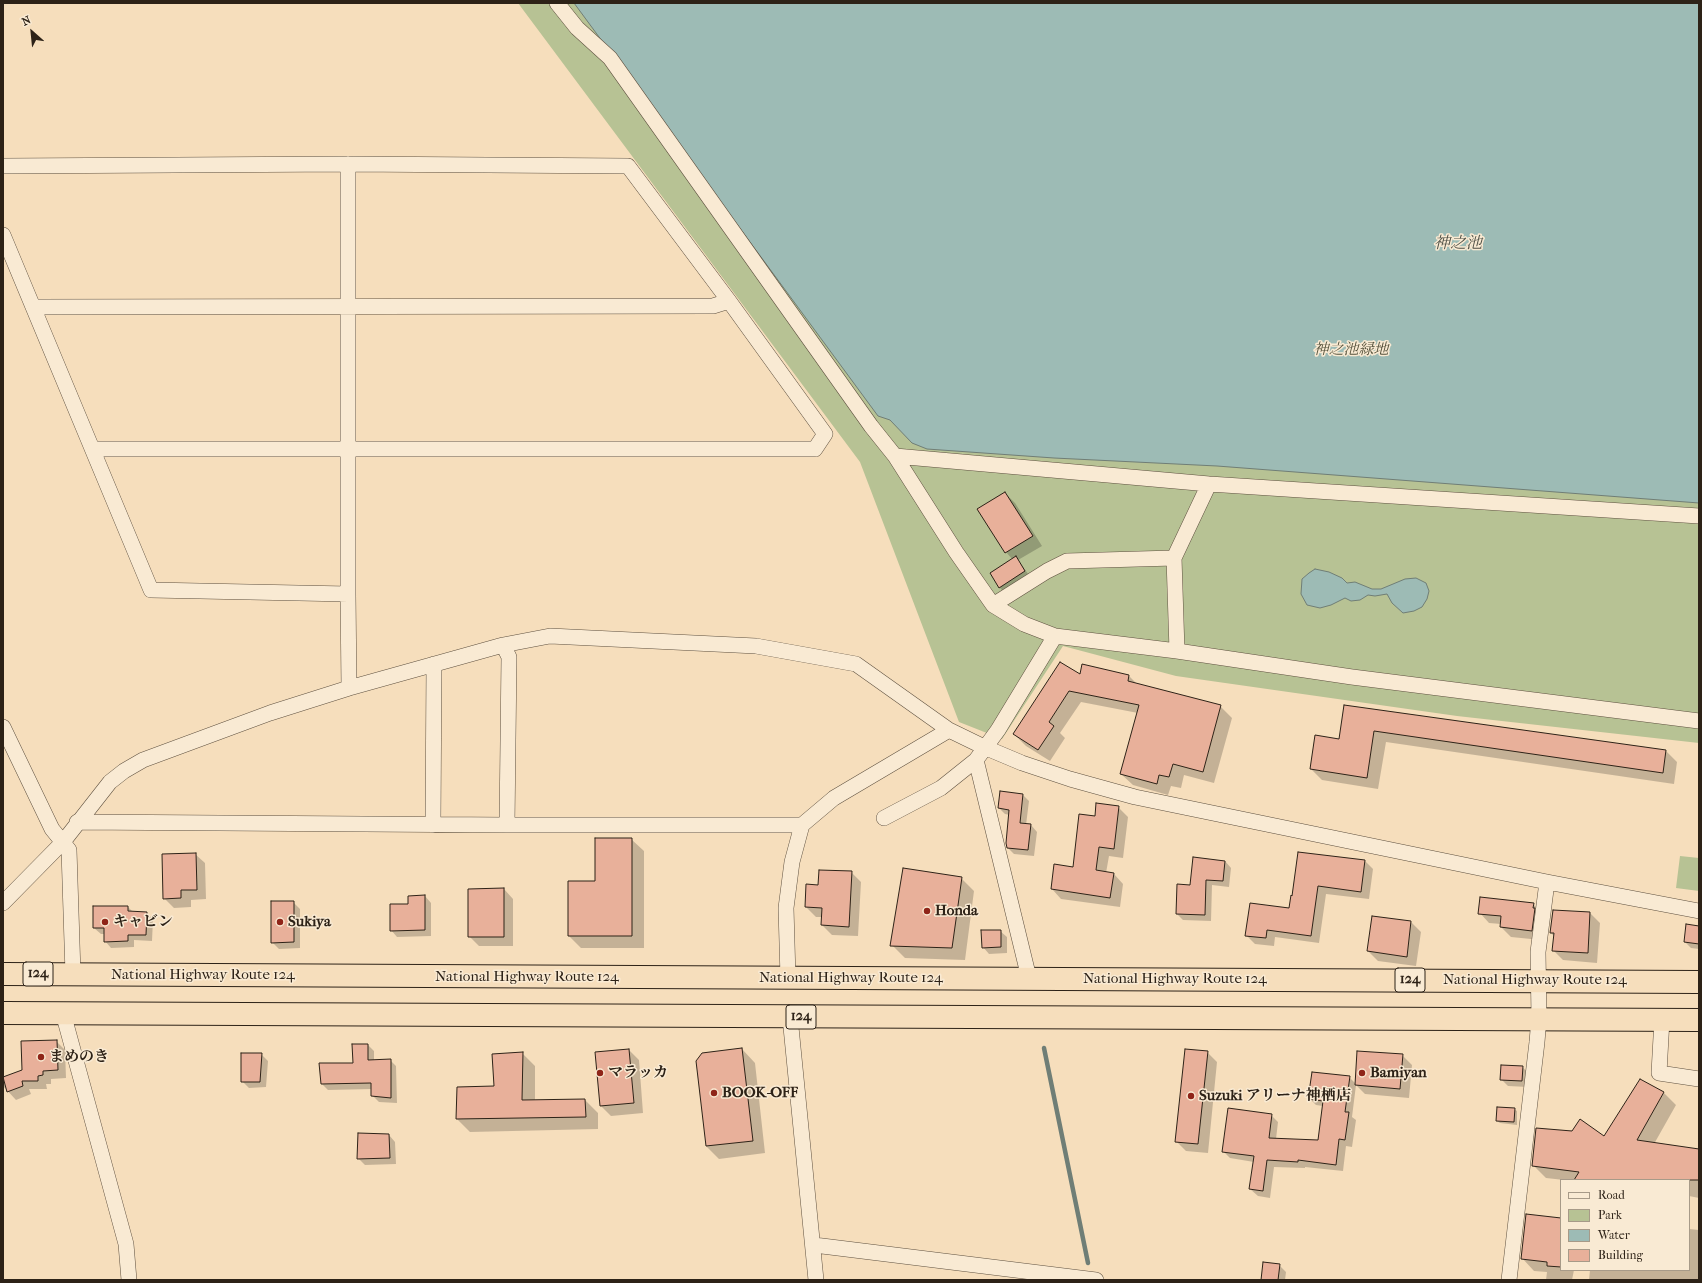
<!DOCTYPE html>
<html>
<head>
<meta charset="utf-8">
<style>
	body { margin:0 }
	#map { position:relative; width:1702px; height:1283px; overflow:hidden; background:#f6debc; font-family:"IM FELL French Canon",serif }
	canvas { display:block }
	.frame { position:absolute; inset:0; border:4px solid #2d2217; pointer-events:none }
	.legend { position:absolute; left:1560px; top:1179px; width:130px; height:92px; box-sizing:border-box; background:#f9ead3; border:1px solid #a79a88; margin:0; padding:5px 7px; list-style:none; font-size:12px; color:#2d2217 }
	.legend li { display:flex; align-items:center; gap:8px; height:20px }
	.legend b { width:20px; border:1px solid #a79a88 }
	.north { position:absolute; left:12px; top:12px; width:40px; height:40px; -webkit-text-stroke:3px #f9ead3; paint-order:stroke; rotate:333deg; font-size:11px; font-weight:700; line-height:16px; text-align:center; color:#2d2217 }
	.north::after { content:''; display:block; margin:auto; width:14px; height:18px; background:#2d2217; clip-path:polygon(50% 0,100% 100%,50% 72%,0 100%) }
</style>
</head>
<body>
<div id="map">
<canvas width="1702" height="1283"></canvas>
<div class="frame"></div>
<ul class="legend">
<li><b style="height:5px;background:#f9ead3"></b>Road</li>
<li><b style="height:11px;background:#b7c294"></b>Park</li>
<li><b style="height:11px;background:#9dbbb5"></b>Water</li>
<li><b style="height:11px;background:#e8b09a"></b>Building</li>
</ul>
<div class="north">N</div>
</div>
<script>
const g = document.querySelector('canvas').getContext('2d');
g.lineJoin = 'round';
function paint(path, color) { g.fillStyle = color; g.fill(path, 'evenodd'); }
const shape = rows => new Path2D(rows.map(r => 'M' + r).join(''));
function stroke(path, color, width, dash) { g.strokeStyle = color; g.lineWidth = width; g.lineCap = dash ? 'butt' : 'round'; g.setLineDash(dash || []); g.stroke(path); }
function write(font, color, halo, rows, align = 'center') {
  g.font = font + ' "IM FELL French Canon","Noto Serif JP",serif'; g.lineWidth = 3; g.setLineDash([]); g.textBaseline = 'middle'; g.strokeStyle = halo; g.fillStyle = color; for (const [text, x, y, turn = 0] of rows) {
    g.save(); g.translate(x, y); g.rotate((+turn || 0) * Math.PI / 180); g.textAlign = isNaN(turn) ? turn : align; if (halo) g.strokeText(text, 0, 0); g.fillText(text, 0, 0); g.restore();
  }
}
paint(shape([
	[518,3,1699,3,1699,743,1457,716,1176,676,1063,646,1002,739,959,722,860,462],
	[1680,856,1699,858,1699,891,1676,888]
]), '#b7c294');
const water = shape([
	[574,3,1699,3,1699,503,1217,466,1054,458,927,449,912,443,890,420,878,416,574,3],
	[1315,569,1329,572,1342,578,1347,583,1355,582,1372,589,1381,589,1405,579,1416,578,1426,583,1429,591,1427,599,1422,607,1414,611,1403,613,1392,603,1387,594,1375,596,1368,595,1360,600,1351,601,1345,598,1331,605,1320,608,1307,605,1301,594,1302,579,1309,573,1315,569]
]);
paint(water, '#9dbbb5');
stroke(water, '#707e76', 1);
paint(shape([
	[1005,493,1015,503,1042,546,1018,560,1031,578,1006,594,1000,588,991,573,1013,560,1006,552],
	[1081,676,1129,676,1137,684,1220,706,1232,718,1214,783,1184,775,1181,788,1171,786,1168,795,1133,785,1121,774,1138,713,1081,702,1060,733,1065,738,1050,761,1026,746,1014,734],
	[1345,706,1666,751,1677,762,1674,784,1386,742,1378,789,1322,780,1311,769,1340,740],
	[1023,795,1029,801,1026,825,1031,825,1037,832,1034,856,1014,854,1008,848,1010,815,1005,814,999,808],
	[1118,807,1128,817,1123,858,1109,856,1106,873,1114,874,1123,884,1120,907,1061,899,1052,889,1073,868,1096,817],
	[631,839,644,851,644,948,581,948,569,936,569,882,596,882],
	[1299,853,1365,861,1373,869,1369,899,1326,894,1319,943,1275,937,1274,946,1255,944,1246,935,1290,909,1293,897],
	[195,854,205,863,206,899,191,900,191,907,174,908,164,898],
	[1225,861,1231,868,1229,887,1212,885,1211,921,1183,920,1177,914,1191,886],
	[851,872,861,882,858,936,832,935,822,925,823,917,816,917,806,907,807,885,819,886],
	[961,878,974,891,965,960,905,958,892,945],
	[504,889,513,899,513,946,479,946,469,936],
	[425,896,431,903,431,936,397,937,391,930],
	[293,902,300,909,300,948,279,949,272,942],
	[1533,904,1543,914,1541,940,1511,937,1501,927,1501,924,1489,923,1480,913],
	[128,907,133,912,147,913,153,919,152,941,134,940,134,947,111,948,105,941,105,934,101,934,94,928],
	[1553,911,1590,913,1600,923,1597,963,1563,960,1553,950,1554,936,1551,933],
	[1373,917,1411,922,1421,932,1416,966,1378,961,1368,951],
	[1699,927,1699,949,1691,948,1685,942],
	[1000,931,1007,937,1007,953,989,954,983,947],
	[56,1041,65,1050,66,1078,51,1079,51,1084,46,1084,47,1089,29,1089,31,1094,16,1100,3,1086,3,1078,23,1071],
	[368,1045,374,1051,374,1061,390,1060,396,1066,397,1103,379,1102,372,1095,372,1089,328,1090,322,1084,354,1064],
	[742,1049,755,1063,765,1153,719,1159,706,1146],
	[629,1050,639,1060,643,1113,611,1116,601,1106],
	[1207,1052,1217,1062,1208,1153,1186,1151,1176,1141],
	[522,1053,535,1066,535,1101,585,1100,598,1113,598,1129,470,1132,457,1119,495,1087],
	[261,1054,268,1061,266,1087,249,1088,242,1081],
	[1402,1055,1412,1065,1409,1098,1365,1094,1356,1085,1352,1117,1356,1120,1352,1147,1346,1146,1343,1171,1305,1167,1305,1168,1274,1167,1270,1198,1258,1196,1250,1189,1254,1162,1230,1158,1223,1151,1271,1115,1278,1122,1276,1139,1319,1141,1323,1106,1316,1105,1309,1098,1349,1077,1356,1084],
	[1522,1067,1529,1073,1528,1087,1508,1086,1501,1079],
	[1640,1080,1664,1093,1676,1105,1654,1144,1699,1150,1699,1198,1689,1196,1689,1180,1564,1180,1546,1178,1533,1165,1604,1137],
	[1514,1109,1517,1111,1517,1125,1500,1123,1497,1121],
	[389,1135,395,1142,396,1164,365,1165,358,1158],
	[1561,1219,1561,1270,1574,1270,1572,1280,1546,1280,1547,1272,1534,1271,1522,1258],
	[1689,1229,1699,1230,1699,1280,1589,1280,1590,1270,1689,1270],
	[1279,1265,1286,1272,1285,1280,1262,1280]
]), '#0003');
stroke(shape([
	[1044,1048,1088,1263]
]), '#707e76', 4.5);
const building = shape([
	[1005,492,1033,536,1005,553,977,509,1005,492],
	[1016,556,1025,571,999,588,990,573,1016,556],
	[1060,662,1080,674,1082,664,1129,675,1128,681,1221,705,1203,772,1173,764,1169,777,1159,775,1157,784,1120,774,1139,705,1069,691,1049,722,1054,726,1038,750,1013,734,1060,662],
	[1344,705,1666,750,1663,773,1374,731,1367,778,1310,769,1315,735,1339,739,1344,705],
	[1000,791,1023,794,1020,823,1031,824,1028,850,1007,848,1006,843,1009,810,998,808,1000,791],
	[1096,803,1119,806,1114,849,1099,847,1096,870,1114,873,1110,898,1051,889,1054,864,1073,867,1079,814,1095,816,1096,803],
	[595,838,632,838,632,936,568,936,568,881,595,881,595,838],
	[1298,852,1365,860,1361,892,1318,886,1311,936,1267,930,1266,938,1245,936,1250,903,1289,908,1291,895,1292,896,1298,852],
	[196,853,197,890,181,890,181,898,163,899,162,854,196,853],
	[1193,857,1225,861,1223,881,1206,880,1205,915,1176,914,1177,884,1190,885,1193,857],
	[903,868,962,877,952,948,890,946,903,868],
	[819,870,852,871,849,927,821,925,822,908,805,907,806,884,818,885,819,870],
	[504,888,504,937,468,937,468,889,504,888],
	[425,895,425,930,390,931,390,904,408,904,408,896,425,895],
	[1480,897,1534,903,1533,908,1535,908,1532,931,1500,927,1501,916,1478,914,1480,897],
	[271,901,294,901,294,942,271,943,271,901],
	[93,906,128,906,128,911,147,912,146,935,128,935,128,941,104,942,104,928,93,928,93,906],
	[1553,910,1590,912,1588,953,1552,951,1554,933,1550,933,1553,910],
	[1372,916,1411,921,1407,957,1367,951,1372,916],
	[1686,924,1699,926,1699,944,1684,942,1686,924],
	[981,930,1001,930,1001,947,982,948,981,930],
	[57,1040,58,1070,43,1071,43,1075,38,1076,38,1081,22,1081,23,1086,7,1092,3,1077,22,1070,21,1041,57,1040],
	[352,1044,368,1044,368,1060,391,1059,391,1098,371,1096,371,1083,321,1084,319,1063,353,1063,352,1044],
	[742,1048,753,1141,706,1146,696,1061,702,1053,742,1048],
	[629,1049,634,1103,600,1106,595,1052,629,1049],
	[1185,1049,1208,1051,1198,1144,1175,1142,1185,1049],
	[1357,1051,1403,1054,1400,1089,1355,1085,1357,1051],
	[523,1052,522,1100,585,1099,586,1117,456,1119,457,1087,494,1086,492,1054,523,1052],
	[241,1053,262,1053,260,1082,241,1082,241,1053],
	[1501,1065,1523,1066,1522,1081,1500,1080,1501,1065],
	[1312,1072,1350,1076,1345,1112,1349,1112,1345,1140,1339,1139,1336,1165,1298,1160,1298,1162,1267,1160,1263,1191,1249,1189,1254,1156,1222,1152,1228,1108,1272,1114,1269,1138,1318,1140,1323,1101,1308,1099,1312,1072],
	[1640,1079,1664,1092,1637,1140,1699,1149,1699,1180,1574,1180,1579,1172,1532,1166,1536,1128,1572,1131,1580,1119,1604,1136,1640,1079],
	[1497,1107,1515,1108,1514,1122,1496,1121,1497,1107],
	[358,1133,389,1134,390,1158,357,1159,358,1133],
	[1526,1214,1561,1218,1561,1267,1547,1266,1547,1262,1521,1259,1526,1214],
	[1263,1262,1280,1264,1278,1280,1261,1280,1263,1262]
]);
paint(building, '#e8b09a');
stroke(building, '#2d2217', 1);
const minor = shape([
	[557,3,577,28,610,58,871,426,895,456,956,552,993,605,1024,624,1055,636,1177,651,1352,677,1699,721],
	[348,164,348,594,349,688],
	[3,166,348,164,628,166,729,301,825,434,815,449,93,449],
	[3,235,151,590,348,594],
	[33,307,713,306,729,301],
	[895,456,1209,484,1699,516],
	[993,605,1047,571,1067,561,1174,558],
	[503,645,509,657,507,825],
	[1177,651,1174,558,1209,484],
	[3,727,52,829,69,850,73,974],
	[884,818,941,788,976,760],
	[77,822,507,825,802,825],
	[433,825,434,664],
	[3,903,63,842,110,782,124,771,143,760,270,713,349,688,503,645,550,636,756,646,856,664,949,730,984,747,1022,763,1070,779,1135,797,1547,882,1699,911],
	[788,978,786,908,792,862,802,825,834,798,949,730],
	[1029,978,976,760,998,730,1055,636],
	[63,1013,126,1244,129,1280],
	[790,1017,816,1280],
	[1662,1019,1659,1073,1699,1079],
	[814,1245,1096,1280],
	[1509,1280,1537,1042,1539,1018,1538,952,1547,882]
]);
const highway = shape([
	[3,974,1699,982],
	[3,1013,1699,1020]
]);
stroke(minor, '#5f5140', 16);
stroke(highway, '#2d2217', 24);
stroke(minor, '#f9ead3', 15);
stroke(highway, '#f6debc', 22);
for (const [x, y, r, color] of [
	[927,911,4,"#8f2418"],
	[105,922,4,"#8f2418"],
	[280,922,4,"#8f2418"],
	[41,1057,4,"#8f2418"],
	[600,1073,4,"#8f2418"],
	[1362,1073,4,"#8f2418"],
	[714,1093,4,"#8f2418"],
	[1191,1096,4,"#8f2418"]
]) { const dot = new Path2D(); dot.arc(x, y, r, 0, 2 * Math.PI); g.fillStyle = color; g.fill(dot); stroke(dot, '#f9ead3', 1.5); }
for (const [x, y, w] of [
	[38,974,30],
	[1410,980,30],
	[801,1017,30]
]) { const box = new Path2D(); box.roundRect(x - w / 2, y - 12, w, 24, 3); g.fillStyle = '#f9ead3'; g.fill(box); stroke(box, '#2d2217', 1); }
write('bold 14px', '#2d2217', null, [
	["124",38,974],
	["124",1410,980],
	["124",801,1017]
]);
write('italic 15px', '#56523c', '#f9ead3', [
	["神之池緑地",1351,350]
]);
write('bold 15px', '#2d2217', '#f9ead3', [
	["Honda",935,911],
	["キャビン",113,922],
	["Sukiya",288,922],
	["まめのき",49,1057],
	["マラッカ",608,1073],
	["Bamiyan",1370,1073],
	["BOOK-OFF",722,1093],
	["Suzuki アリーナ神栖店",1199,1096]
], 'left');
write('15px', '#2d2217', '#f9ead3', [
	["National Highway Route 124",203,975],
	["National Highway Route 124",527,977],
	["National Highway Route 124",851,978],
	["National Highway Route 124",1175,979],
	["National Highway Route 124",1535,980]
]);
write('italic 16px', '#4f5046', '#f9ead3', [
	["神之池",1458,244]
]);
</script>
</body>
</html>
